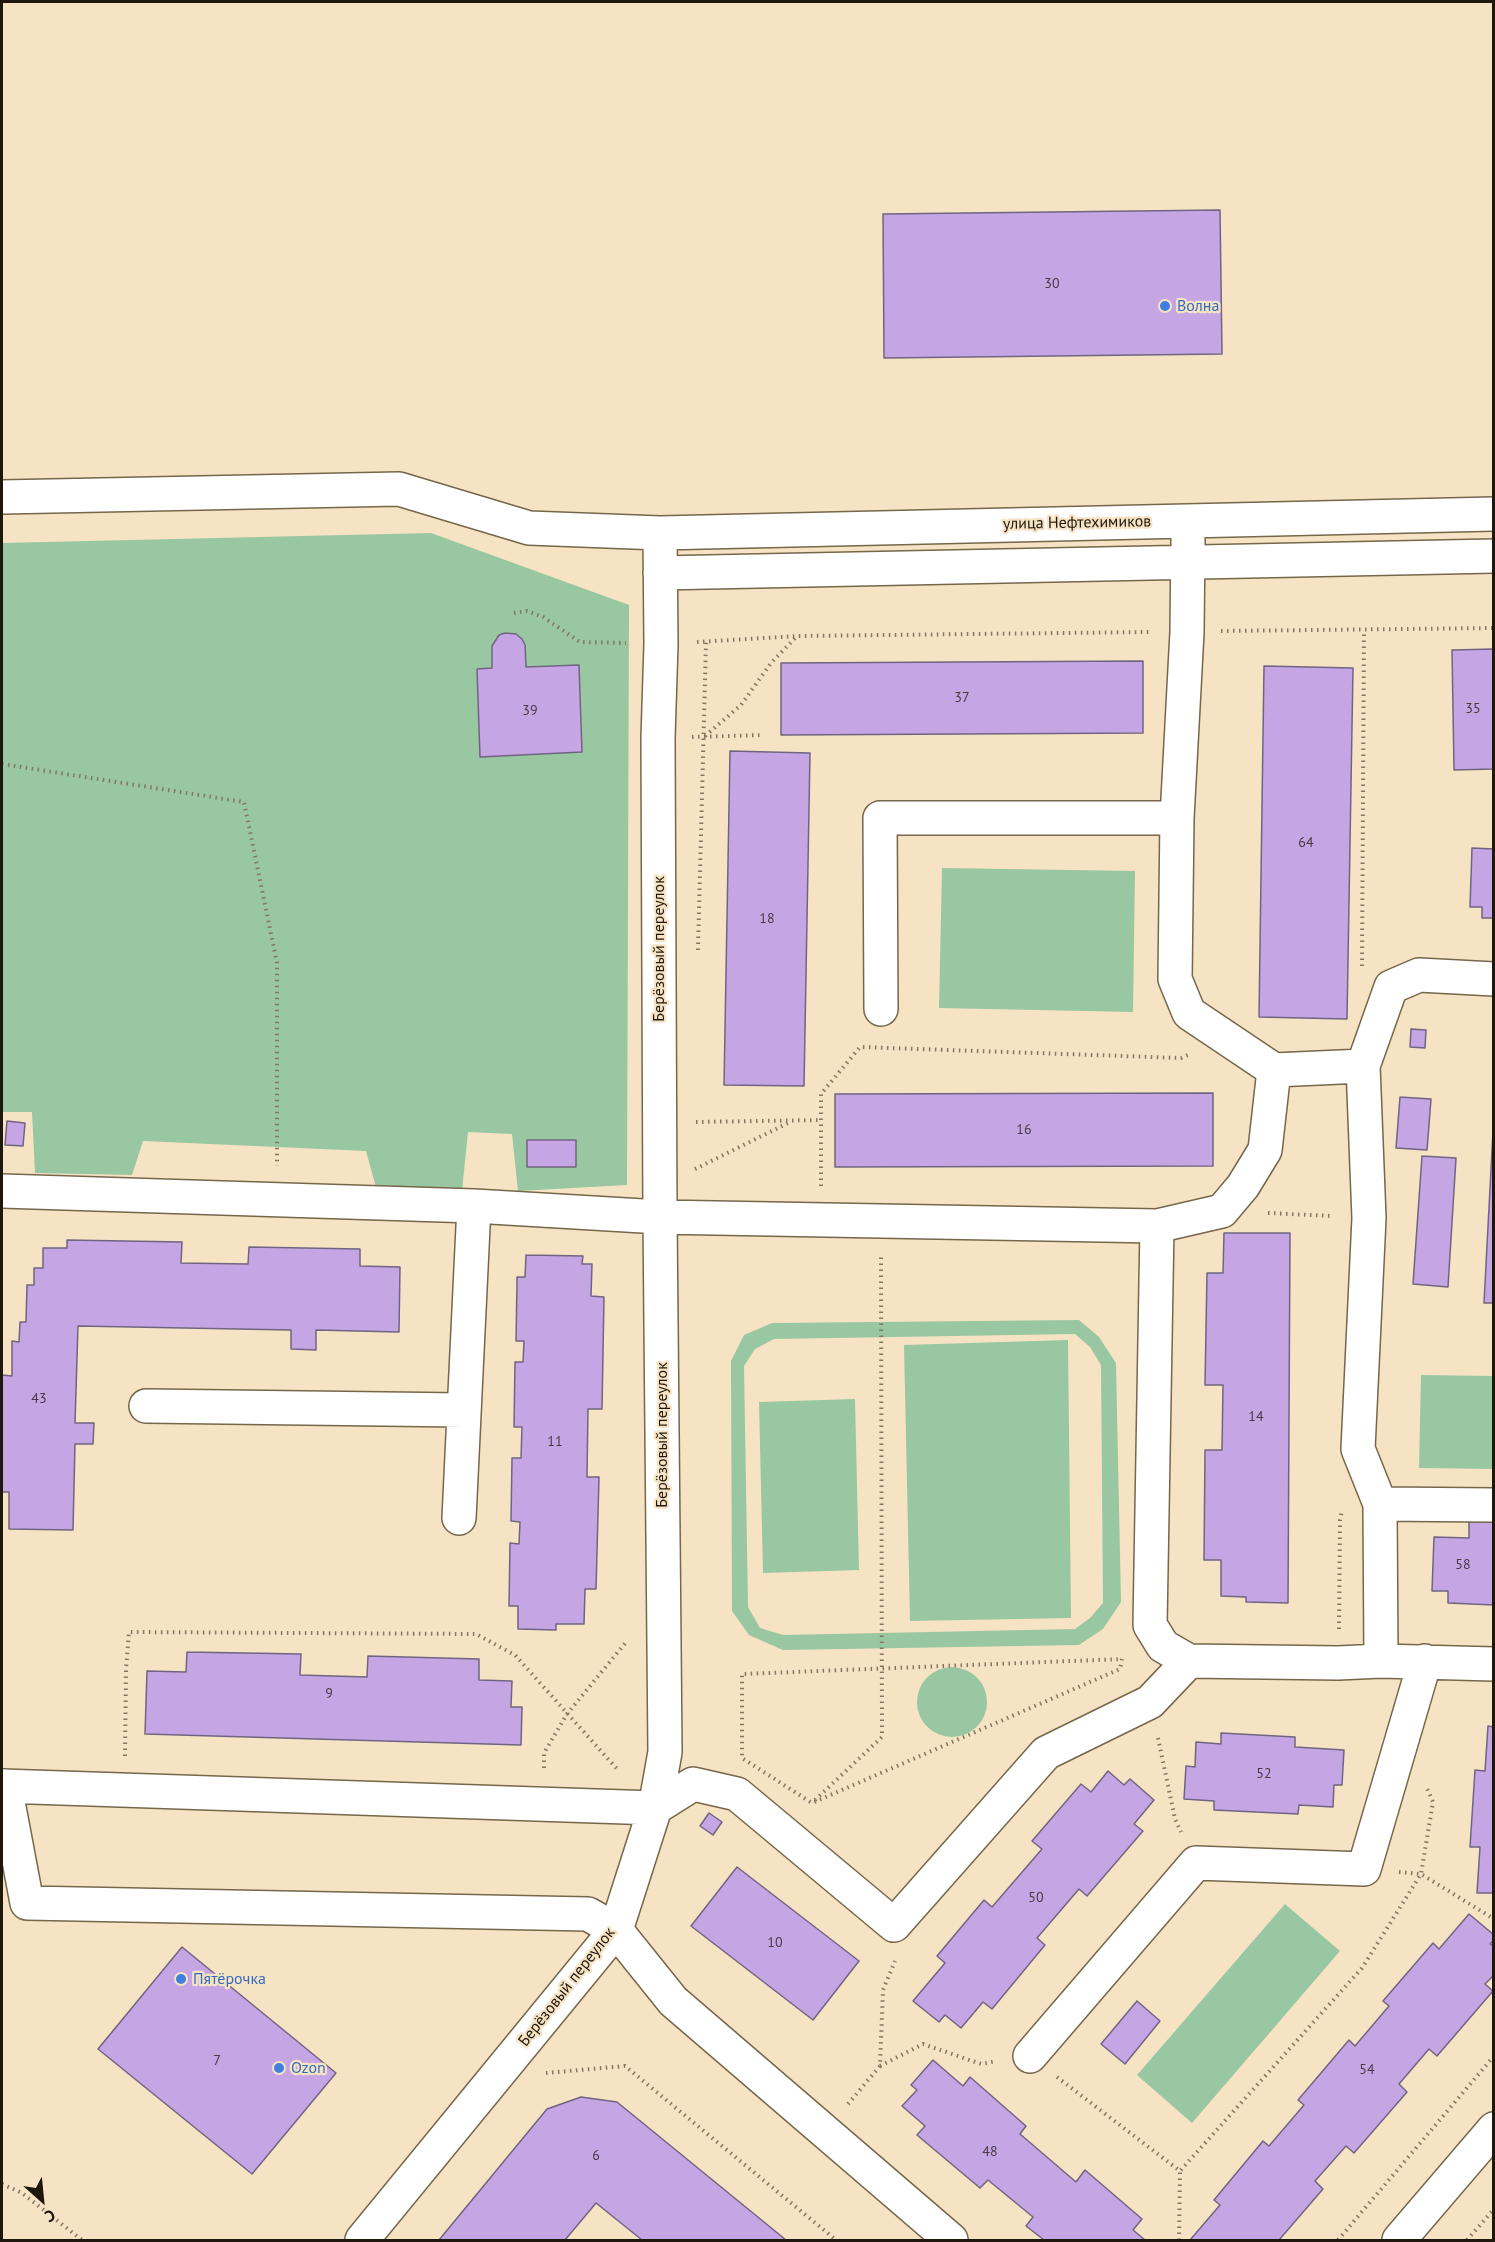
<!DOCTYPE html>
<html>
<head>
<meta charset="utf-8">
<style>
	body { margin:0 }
	#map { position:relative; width:1495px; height:2242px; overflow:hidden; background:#f6e3c4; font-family:"PT Sans",sans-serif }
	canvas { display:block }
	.frame { position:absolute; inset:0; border:3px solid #1e170c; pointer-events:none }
	.north { position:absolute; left:12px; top:2170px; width:60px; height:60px; -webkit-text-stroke:4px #f6e3c4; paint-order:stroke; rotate:153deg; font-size:16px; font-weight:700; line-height:24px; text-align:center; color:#1e170c }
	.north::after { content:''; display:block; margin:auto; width:21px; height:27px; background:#1e170c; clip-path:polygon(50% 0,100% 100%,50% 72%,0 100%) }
</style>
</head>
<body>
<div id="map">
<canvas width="1495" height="2242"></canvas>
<div class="frame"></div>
<div class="north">С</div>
</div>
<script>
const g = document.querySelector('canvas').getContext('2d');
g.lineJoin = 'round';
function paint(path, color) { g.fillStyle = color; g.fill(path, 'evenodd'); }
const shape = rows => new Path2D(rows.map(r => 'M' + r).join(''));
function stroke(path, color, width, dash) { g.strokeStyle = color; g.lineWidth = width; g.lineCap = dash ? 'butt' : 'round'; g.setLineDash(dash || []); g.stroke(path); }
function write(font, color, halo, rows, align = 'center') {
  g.font = font + ' "PT Sans",sans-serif'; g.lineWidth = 4.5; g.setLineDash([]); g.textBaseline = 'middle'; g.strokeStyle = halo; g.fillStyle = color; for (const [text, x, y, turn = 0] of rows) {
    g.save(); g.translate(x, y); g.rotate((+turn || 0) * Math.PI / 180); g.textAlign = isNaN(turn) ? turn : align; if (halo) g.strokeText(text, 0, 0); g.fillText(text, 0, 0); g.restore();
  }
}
paint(shape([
	[431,533,629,605,627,1185,518,1191,512,1134,468,1132,462,1191,377,1191,366,1151,143,1141,132,1175,35,1173,32,1112,2,1112,2,543],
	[942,868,1135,871,1133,1012,939,1008],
	[1079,1320,1099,1337,1116,1363,1121,1602,1103,1629,1079,1645,783,1650,749,1635,732,1611,731,1361,744,1335,772,1323],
	[1075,1334,1090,1347,1101,1365,1103,1603,1090,1618,1075,1629,783,1635,760,1628,748,1607,744,1366,755,1349,774,1339],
	[1068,1340,1071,1618,910,1621,904,1345],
	[1421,1375,1493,1376,1493,1469,1419,1468],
	[855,1399,859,1570,763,1573,759,1402],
	'917 1702a35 35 0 1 1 70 0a35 35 0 1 1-70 0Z',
	[1285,1904,1340,1951,1192,2123,1137,2075]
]), '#99c7a2');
const building = shape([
	[1220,210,1222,354,884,358,883,214,1220,210],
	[505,633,516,634,522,639,525,645,526,667,579,665,582,752,480,757,477,669,492,668,492,646,499,635,505,633],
	[1494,649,1494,769,1454,770,1452,650,1494,649],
	[1143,661,1143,733,781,735,781,663,1143,661],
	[1264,666,1353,668,1347,1019,1259,1017,1264,666],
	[730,751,810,753,804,1086,724,1085,730,751],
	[1472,848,1494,849,1494,918,1482,918,1482,907,1470,907,1472,848],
	[1411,1029,1426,1030,1425,1048,1410,1047,1411,1029],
	[1213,1093,1213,1166,835,1167,835,1094,1213,1093],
	[1400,1097,1431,1099,1427,1150,1396,1148,1400,1097],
	[1494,1112,1494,1303,1484,1303,1494,1112],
	[7,1121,25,1123,23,1146,5,1145,7,1121],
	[527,1140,576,1140,576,1167,527,1167,527,1140],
	[1422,1156,1456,1158,1448,1287,1413,1284,1422,1156],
	[1224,1233,1290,1233,1288,1603,1246,1602,1246,1597,1221,1596,1221,1560,1204,1560,1205,1450,1222,1450,1223,1385,1205,1385,1207,1273,1223,1273,1224,1233],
	[67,1240,182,1242,181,1263,248,1264,249,1247,360,1249,360,1266,400,1267,399,1332,316,1330,316,1350,291,1349,291,1330,78,1326,75,1423,94,1423,93,1444,75,1444,73,1530,9,1529,9,1492,2,1492,2,1375,12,1376,12,1341,19,1342,20,1322,26,1322,27,1285,34,1285,34,1268,43,1268,43,1248,67,1248,67,1240],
	[526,1255,583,1256,582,1264,592,1264,591,1296,604,1297,602,1409,588,1409,587,1477,599,1477,596,1589,585,1589,584,1624,556,1624,556,1630,518,1629,518,1606,509,1606,510,1543,519,1544,520,1522,511,1521,512,1458,521,1458,522,1427,514,1427,515,1362,523,1362,524,1341,516,1341,517,1283,517,1277,525,1277,526,1255],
	[1469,1520,1494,1521,1494,1605,1448,1603,1448,1591,1432,1591,1434,1537,1469,1538,1469,1520],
	[187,1652,301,1654,300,1675,367,1677,368,1656,479,1659,479,1680,512,1681,511,1707,522,1707,521,1745,145,1734,147,1671,186,1672,187,1652],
	[1488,1726,1494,1727,1494,1893,1477,1893,1480,1847,1470,1847,1475,1770,1485,1771,1488,1726],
	[1221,1733,1295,1737,1295,1747,1344,1750,1342,1785,1334,1785,1333,1807,1299,1805,1298,1814,1214,1810,1214,1801,1184,1799,1186,1766,1195,1767,1196,1742,1221,1744,1221,1733],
	[1108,1771,1124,1785,1130,1779,1154,1800,1134,1824,1143,1831,1087,1896,1079,1889,1037,1938,1045,1945,992,2009,983,2002,961,2028,945,2015,939,2022,913,2001,945,1963,937,1956,984,1900,992,1907,1042,1849,1032,1841,1081,1784,1091,1792,1108,1771],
	[709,1813,722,1822,713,1835,700,1826,709,1813],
	[737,1867,859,1961,813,2020,691,1926,737,1867],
	[1469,1914,1494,1935,1494,1940,1490,1944,1494,1947,1494,1975,1485,1984,1493,1991,1437,2056,1429,2049,1399,2084,1407,2092,1354,2153,1346,2146,1315,2181,1323,2189,1279,2240,1190,2240,1220,2205,1214,2200,1263,2141,1269,2146,1304,2105,1298,2100,1349,2040,1355,2046,1389,2006,1383,2001,1433,1943,1439,1949,1469,1914],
	[182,1947,336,2073,252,2174,98,2049,182,1947],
	[1137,2001,1160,2021,1125,2064,1101,2044,1137,2001],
	[933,2060,963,2086,970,2077,1026,2126,1020,2134,1076,2182,1085,2170,1142,2219,1133,2230,1145,2240,1044,2240,1026,2226,1033,2217,988,2180,980,2188,917,2135,925,2126,902,2106,917,2090,911,2085,933,2060],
	[581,2097,617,2102,786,2240,642,2240,596,2203,565,2240,439,2240,547,2109,581,2097]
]);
paint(building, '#c6a5e5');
stroke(building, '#726480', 1.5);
const minor = shape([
	[2,497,399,489,529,528,660,533,1494,514],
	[1188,540,1187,632,1177,818,1175,979,1189,1013,1274,1070,1363,1066],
	[660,573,1494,556],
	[881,1009,880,818,1177,818],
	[2,1191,474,1206,660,1217,1157,1226,1222,1211,1243,1186,1265,1150,1274,1070],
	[1157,1226,1150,1625,1163,1646,1189,1661,1338,1663,1381,1661,1494,1664],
	[146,1406,463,1410],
	[1380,1504,1494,1505],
	[459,1518,474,1206],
	[1381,1661,1380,1504,1358,1449,1369,1218,1363,1066,1391,987,1419,975,1494,979],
	[2,1786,655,1808,693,1784,737,1794,894,1925,1046,1753,1150,1702,1189,1661],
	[5,1786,27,1903,588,1914,616,1930,673,2001,951,2240],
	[1030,2056,1196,1863,1364,1869,1425,1661],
	[362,2240,616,1930,655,1808,665,1752,660,1217,658,738,661,644,660,533],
	[1399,2240,1494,2129]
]);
stroke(minor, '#76664a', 36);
stroke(shape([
	[514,613,527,611,543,617,580,642,626,643],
	[1221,631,1494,628],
	[697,642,798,636,1151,632],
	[705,736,741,705,771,663,797,636],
	[692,737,764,735],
	[2,764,244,802,277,963,277,1166],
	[698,950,706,642],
	[1362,966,1364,631],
	[696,1122,821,1120],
	[695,1169,790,1122],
	[821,1186,821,1094,860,1047,1181,1058,1188,1055],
	[1268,1213,1332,1216],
	[1339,1629,1340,1520,1342,1511],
	[1122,1659,1120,1669,812,1803,742,1758,742,1674,1122,1659],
	[1158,1738,1175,1819,1181,1832],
	[125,1756,126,1669,129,1632,476,1634,515,1655,618,1770],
	[544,1768,544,1753,567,1714,627,1641],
	[815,1800,882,1737,881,1257],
	[1399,1872,1421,1874,1494,1919],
	[880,2066,923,2044,981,2064,997,2061],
	[546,2073,625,2066,836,2240],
	[1057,2077,1180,2171,1362,1968,1421,1874,1433,1802,1426,1786],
	[848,2104,880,2066,883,1990,895,1961],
	[2,2184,22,2193,82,2240],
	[1179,2240,1180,2171],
	[1338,2240,1494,2056],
	[1467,2240,1494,2209]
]), '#837762', 4, [1.5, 4.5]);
stroke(minor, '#fff', 33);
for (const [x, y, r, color] of [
	[1165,306,6,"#3f7fe0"],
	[181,1979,6,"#3f7fe0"],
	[279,2068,6,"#3f7fe0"]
]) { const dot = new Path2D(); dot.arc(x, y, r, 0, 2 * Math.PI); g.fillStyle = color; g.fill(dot); stroke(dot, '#f6e3c4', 2); }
write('14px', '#483a42', null, [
	["30",1052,284],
	["37",962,698],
	["35",1473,709],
	["39",530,711],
	["64",1306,843],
	["18",767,919],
	["16",1024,1130],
	["43",39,1399],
	["14",1256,1417],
	["11",555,1442],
	["58",1463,1565],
	["9",329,1694],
	["52",1264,1774],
	["50",1036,1898],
	["10",775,1943],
	["7",217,2061],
	["54",1367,2070],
	["48",990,2152],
	["6",596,2156]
]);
write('16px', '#366cbe', '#f6e3c4', [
	["Волна",1177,306],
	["Пятёрочка",193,1979],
	["Ozon",291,2068]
], 'left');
write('16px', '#1e170c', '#f6e3c4', [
	["улица Нефтехимиков",1077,523,-1],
	["Берёзовый переулок",659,949,-90],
	["Берёзовый переулок",662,1435,-90],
	["Берёзовый переулок",567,1987,-52]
]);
</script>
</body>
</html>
